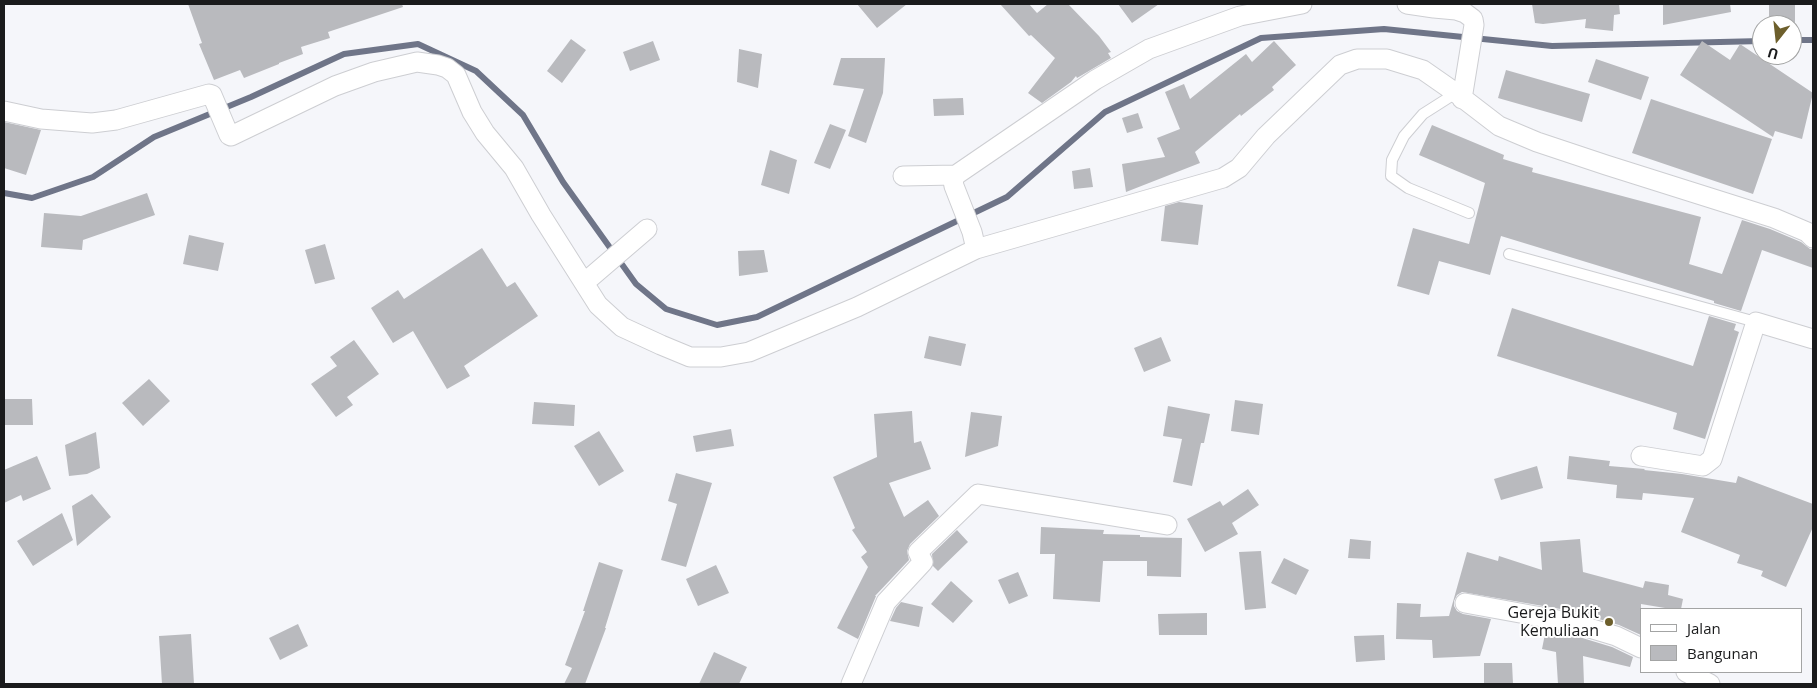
<!DOCTYPE html>
<html>
<head>
<meta charset="utf-8">
<style>
	body { margin:0 }
	#map { position:relative; width:1817px; height:688px; overflow:hidden; background:#f5f6fa; font-family:"Open Sans",sans-serif }
	canvas { display:block }
	.frame { position:absolute; inset:0; border:5px solid #1a1b1c; pointer-events:none }
	.legend { position:absolute; left:1640px; top:608px; width:162px; height:65px; box-sizing:border-box; background:#fff; border:1px solid #a3a4a4; margin:0; padding:6px 9px; list-style:none; font-size:15px; color:#1a1b1c }
	.legend li { display:flex; align-items:center; gap:10px; height:25px }
	.legend b { width:25px; border:1px solid #a3a4a4 }
	.north { position:absolute; left:1752px; top:15px; width:50px; height:50px; box-sizing:border-box; background:#fff; border:1px solid #a3a4a4; border-radius:50%; rotate:196deg; font-size:14px; font-weight:700; line-height:20px; text-align:center; color:#1a1b1c }
	.north::after { content:''; display:block; margin:auto; width:18px; height:22px; background:#6d5f2c; clip-path:polygon(50% 0,100% 100%,50% 72%,0 100%) }
</style>
</head>
<body>
<div id="map">
<canvas width="1817" height="688"></canvas>
<div class="frame"></div>
<ul class="legend">
<li><b style="height:6px;background:#fff"></b>Jalan</li>
<li><b style="height:14px;background:#b9babe"></b>Bangunan</li>
</ul>
<div class="north">U</div>
</div>
<script>
const g = document.querySelector('canvas').getContext('2d');
g.lineJoin = 'round';
const shape = rows => new Path2D(rows.map(r => 'M' + r).join(''));
function stroke(path, color, width, dash) { g.strokeStyle = color; g.lineWidth = width; g.lineCap = dash ? 'butt' : 'round'; g.setLineDash(dash || []); g.stroke(path); }
function paint(path, color) { g.fillStyle = color; g.fill(path, 'evenodd'); }
function write(font, color, halo, rows, align = 'center') {
  g.font = font + ' "Open Sans",sans-serif'; g.lineWidth = 4; g.setLineDash([]); g.textBaseline = 'middle'; g.strokeStyle = halo; g.fillStyle = color; for (const [text, x, y, turn = 0] of rows) {
    g.save(); g.translate(x, y); g.rotate((+turn || 0) * Math.PI / 180); g.textAlign = isNaN(turn) ? turn : align; if (halo) g.strokeText(text, 0, 0); g.fillText(text, 0, 0); g.restore();
  }
}
stroke(shape([
	[1792,40,1813,40],
	[4,193,32,198,93,177,154,137,251,97,344,54,418,44,476,71,523,115,563,182,636,284,666,309,717,325,757,317,1007,197,1105,112,1261,38,1384,29,1552,46,1762,41]
]), '#6f7588', 6);
paint(shape([
	[188,4,402,4,403,7,328,32,330,38,301,47,303,54,279,63,279,64,244,78,240,70,214,80,199,44,202,43],
	[857,4,907,4,877,28],
	[1000,4,1029,4,1037,13,1048,4,1068,4,1099,36,1111,52,1108,53,1111,58,1077,78,1076,76,1071,82,1042,103,1028,93,1055,58,1031,35,1029,36],
	[1118,4,1159,4,1132,23],
	[1532,4,1619,4,1620,14,1614,15,1613,31,1585,28,1586,19,1543,24,1535,23],
	[1663,4,1730,4,1731,12,1663,25],
	[1769,4,1795,4,1795,25,1769,25],
	[571,39,586,50,562,83,547,71],
	[653,41,660,60,630,71,623,52],
	[1274,41,1296,65,1272,87,1274,90,1241,116,1240,114,1195,152,1200,163,1126,192,1122,164,1165,157,1157,138,1180,129,1165,92,1184,84,1190,99,1246,54,1252,62],
	[1702,41,1730,60,1740,44,1813,93,1802,139,1775,131,1773,137,1680,75],
	[739,49,762,54,758,88,737,82],
	[841,58,885,58,883,93,866,143,848,136,864,89,833,85],
	[1596,59,1649,77,1641,100,1588,82],
	[1506,70,1590,94,1582,122,1498,98],
	[963,98,964,115,934,116,933,99],
	[1651,99,1772,139,1753,194,1632,153],
	[1138,113,1143,128,1127,133,1122,118],
	[4,122,41,130,26,175,4,168],
	[830,124,846,130,830,169,814,163],
	[1432,125,1504,155,1503,159,1533,168,1532,172,1701,217,1689,264,1722,274,1742,220,1770,229,1801,242,1810,249,1813,249,1813,268,1762,250,1741,311,1714,303,1714,301,1501,236,1490,275,1439,261,1429,295,1397,286,1413,228,1469,244,1485,183,1419,155],
	[770,150,797,160,789,194,761,185],
	[1090,168,1093,187,1074,189,1072,171],
	[147,193,155,215,83,240,82,250,41,247,44,213,81,216],
	[1179,202,1203,205,1198,245,1161,241,1165,206],
	[189,235,224,243,218,271,183,264],
	[325,244,335,279,315,284,305,250],
	[482,248,507,287,515,282,538,316,464,366,470,376,447,389,413,331,393,343,371,308,398,290,404,299],
	[764,250,768,272,739,276,738,251],
	[1512,308,1693,366,1709,316,1736,324,1734,330,1739,332,1705,439,1673,429,1677,413,1497,356],
	[929,336,966,344,961,366,924,358],
	[1161,337,1171,361,1144,372,1134,348],
	[354,340,379,374,347,397,353,405,336,417,311,384,337,366,330,357],
	[149,379,170,401,143,426,122,403],
	[4,399,32,399,33,425,4,425],
	[1235,400,1263,404,1259,435,1231,431],
	[534,402,575,405,574,426,532,424],
	[1168,406,1210,414,1204,443,1201,443,1192,486,1173,482,1182,439,1163,436],
	[912,411,914,443,921,441,931,469,889,483,904,517,928,500,939,516,910,544,907,551,909,560,875,596,876,596,858,639,837,628,868,567,861,557,867,552,852,530,855,528,833,477,877,457,874,414],
	[971,412,1002,416,998,446,965,457],
	[731,429,734,446,696,452,693,436],
	[599,431,624,471,599,486,574,446],
	[96,432,100,468,87,474,69,476,65,445],
	[37,456,51,489,23,501,21,495,4,503,4,470],
	[1569,456,1610,461,1609,466,1645,469,1644,470,1682,474,1736,483,1738,476,1813,504,1813,527,1786,587,1761,576,1763,571,1737,563,1740,555,1681,532,1694,498,1643,493,1642,500,1616,498,1617,485,1567,479],
	[1537,466,1543,488,1501,500,1494,479],
	[676,473,712,483,686,567,661,560,677,504,668,501],
	[1248,489,1259,505,1232,523,1238,534,1205,552,1187,519,1220,501,1223,506],
	[92,494,111,517,77,546,72,506],
	[62,513,73,540,33,566,17,541],
	[1041,527,1104,530,1103,534,1140,535,1140,537,1182,538,1181,577,1147,576,1147,561,1103,561,1100,602,1053,599,1055,554,1040,554],
	[957,530,968,542,938,571,933,566,932,554],
	[1350,539,1371,541,1370,559,1348,558],
	[1580,539,1583,572,1643,588,1645,581,1669,585,1668,595,1683,599,1681,609,1671,609,1641,604,1641,635,1619,625,1572,611,1462,592,1457,595,1454,601,1454,606,1457,611,1463,614,1491,619,1480,656,1433,658,1432,640,1396,639,1397,603,1421,604,1420,617,1449,616,1467,552,1498,561,1499,556,1542,570,1540,542],
	[1261,551,1266,608,1245,610,1239,552],
	[1284,558,1309,570,1296,595,1271,583],
	[599,562,623,570,605,628,606,628,585,684,564,684,572,668,565,665,585,611,583,611],
	[716,565,729,593,698,606,686,579],
	[1018,572,1028,596,1009,604,998,580],
	[951,581,973,601,953,623,931,604],
	[901,602,923,607,919,627,890,621,896,608],
	[1207,613,1207,635,1159,635,1158,614],
	[298,624,308,646,280,660,269,638],
	[1546,629,1566,633,1612,647,1633,657,1630,667,1583,656,1584,684,1558,684,1556,652,1542,649],
	[191,634,194,684,162,684,159,636],
	[1384,635,1385,660,1356,662,1354,636],
	[714,652,747,667,739,684,699,684],
	[1484,663,1512,663,1513,684,1484,684]
]), '#b9babe');
const lane = shape([
	[1456,93,1423,114,1404,136,1392,160,1391,176,1408,188,1469,213],
	[1509,254,1756,322]
]);
const street = shape([
	[1407,4,1434,8,1456,10,1465,13,1473,19,1474,25,1462,99],
	[4,111,41,119,92,123,116,120,209,94,212,95,229,135,231,136,335,86,374,72,417,62,438,65,447,68,456,75,472,112,485,133,514,168,541,215,598,305,622,327,661,345,690,357,721,357,749,352,857,307,976,249,1223,178,1239,168,1266,136,1340,65,1357,59,1387,59,1423,70,1456,93,1499,126,1537,142,1606,165,1774,218,1807,232,1813,238],
	[903,176,956,175],
	[976,249,972,232,954,186,953,181,956,175,1095,80,1149,49,1240,16,1302,4],
	[584,283,647,229],
	[1641,456,1703,466,1712,459,1756,322,1813,339],
	[1465,603,1569,622,1616,636,1641,648],
	[1686,672,1710,684],
	[851,684,886,602,923,562,918,552,978,494,1167,525]
]);
stroke(lane, '#cdced2', 12);
stroke(street, '#cdced2', 21);
stroke(lane, '#fff', 10);
stroke(street, '#fff', 19);
for (const [x, y, r, color] of [
	[1609,622,5,"#6d5f2c"]
]) { const dot = new Path2D(); dot.arc(x, y, r, 0, 2 * Math.PI); g.fillStyle = color; g.fill(dot); stroke(dot, '#fff', 2); }
write('16px', '#1a1b1c', '#fff', [
	["Gereja Bukit",1599,613],
	["Kemuliaan",1599,631]
], 'right');
</script>
</body>
</html>
